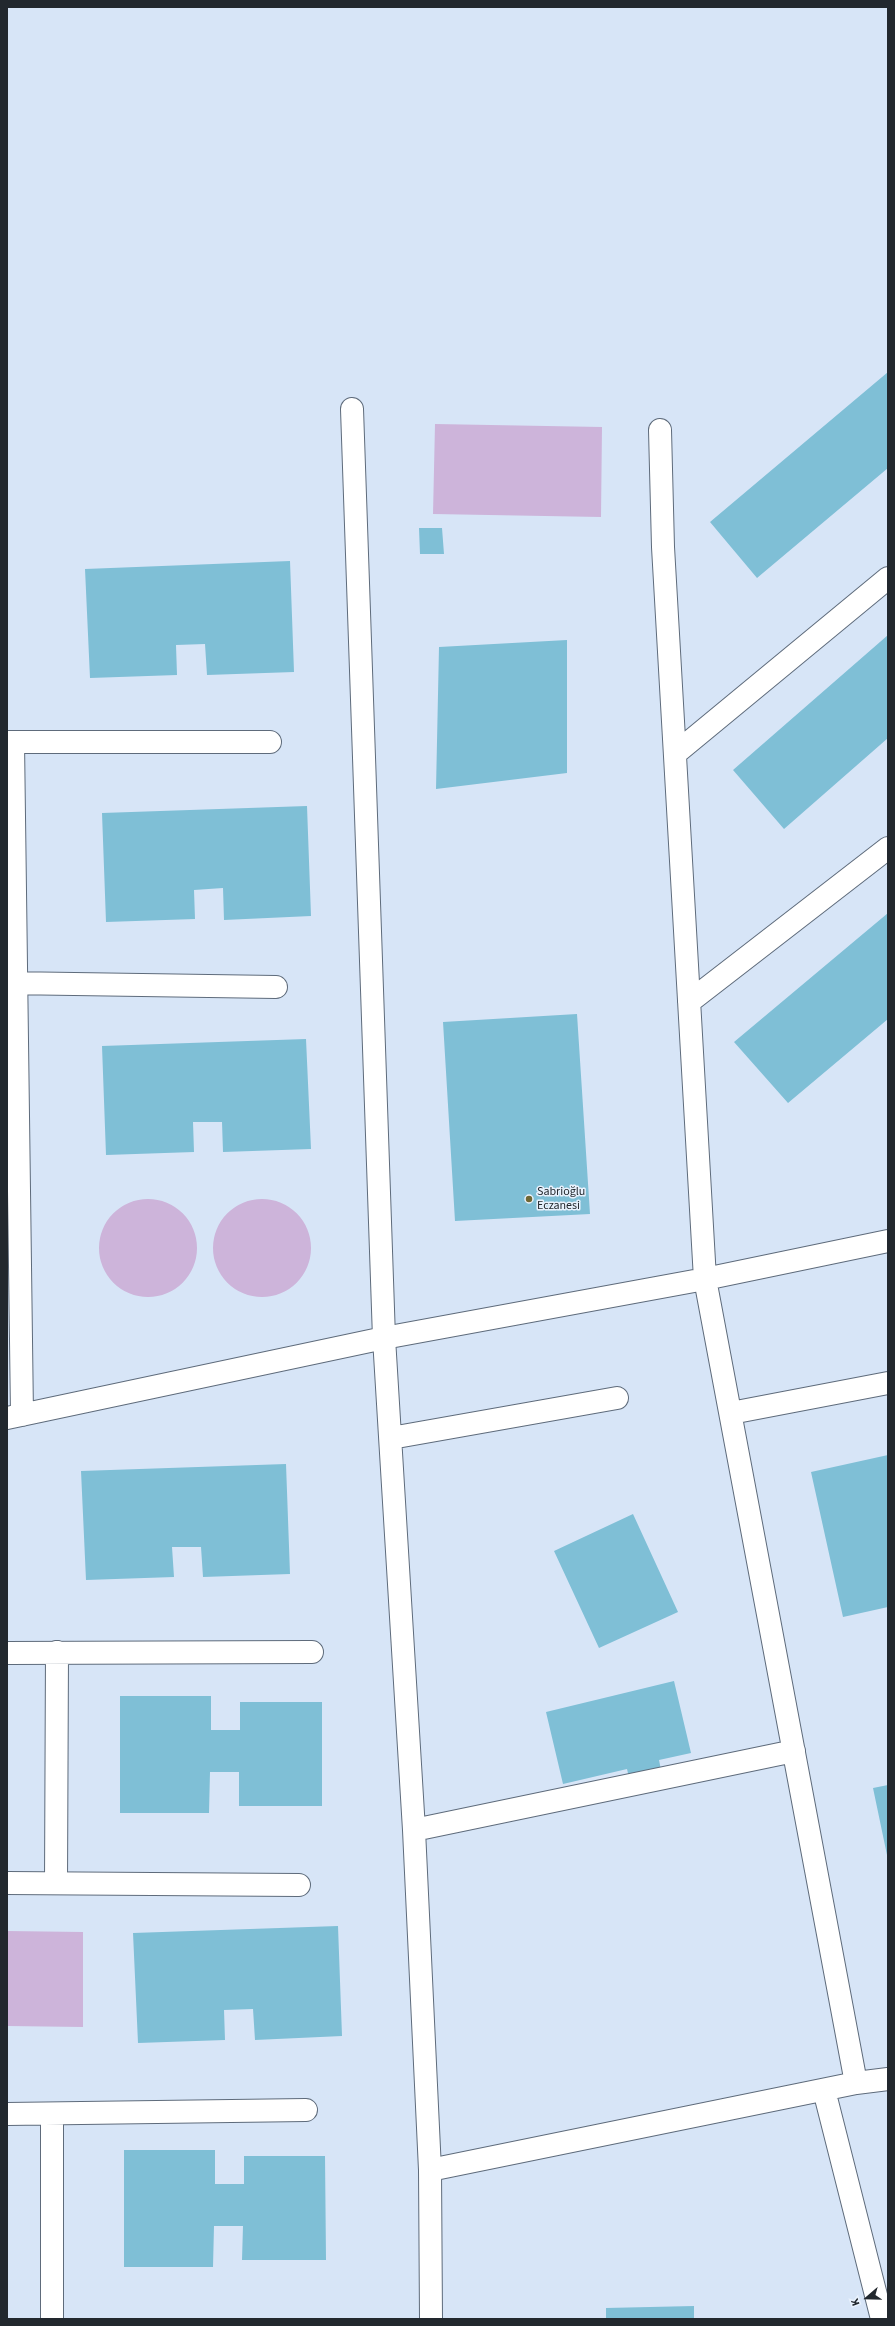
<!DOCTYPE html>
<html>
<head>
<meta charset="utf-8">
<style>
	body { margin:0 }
	#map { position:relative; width:895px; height:2326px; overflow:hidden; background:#d7e5f7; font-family:"Source Sans 3",sans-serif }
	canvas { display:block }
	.frame { position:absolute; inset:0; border:8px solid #22282e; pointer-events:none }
	.north { position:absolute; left:847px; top:2278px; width:40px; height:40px; -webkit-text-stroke:3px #e9f2fd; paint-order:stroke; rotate:250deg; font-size:11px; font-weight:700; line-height:16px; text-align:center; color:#22282e }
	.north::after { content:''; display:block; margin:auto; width:14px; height:18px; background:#22282e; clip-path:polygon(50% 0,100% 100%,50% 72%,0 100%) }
</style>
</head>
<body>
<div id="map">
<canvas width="895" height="2326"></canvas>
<div class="frame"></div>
<div class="north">K</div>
</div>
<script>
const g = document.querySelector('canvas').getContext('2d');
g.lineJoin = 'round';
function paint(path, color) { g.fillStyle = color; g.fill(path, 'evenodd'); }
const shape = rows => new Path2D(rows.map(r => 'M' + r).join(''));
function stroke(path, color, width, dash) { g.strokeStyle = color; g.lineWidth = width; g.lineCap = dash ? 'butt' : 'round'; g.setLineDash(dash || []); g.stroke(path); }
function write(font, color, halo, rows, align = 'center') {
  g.font = font + ' "Source Sans 3",sans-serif'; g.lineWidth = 3; g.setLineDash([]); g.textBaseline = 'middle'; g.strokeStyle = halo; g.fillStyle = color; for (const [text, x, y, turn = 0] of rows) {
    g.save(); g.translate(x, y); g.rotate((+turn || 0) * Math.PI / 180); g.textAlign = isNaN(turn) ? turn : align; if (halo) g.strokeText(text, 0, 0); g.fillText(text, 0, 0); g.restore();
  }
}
paint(shape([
	[435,424,602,427,601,517,433,514],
	'99 1248a49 49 0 1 1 98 0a49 49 0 1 1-98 0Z',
	'213 1248a49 49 0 1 1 98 0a49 49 0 1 1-98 0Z',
	[7,1931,83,1932,83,2027,7,2026]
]), '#cdb4da');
paint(shape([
	[888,372,888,468,757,578,710,522],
	[419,528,442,528,444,554,420,554],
	[290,561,294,672,207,675,205,644,176,645,177,675,90,678,85,569],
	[888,635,888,738,784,829,733,770],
	[567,640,567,773,436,789,439,647],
	[307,806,311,916,224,920,223,888,194,890,195,919,106,922,102,813],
	[888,913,888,1019,788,1103,734,1042],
	[577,1014,590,1214,455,1221,443,1022],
	[306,1039,311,1149,223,1152,222,1122,193,1122,194,1152,106,1155,102,1046],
	[888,1455,888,1607,843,1617,811,1472],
	[286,1464,290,1574,203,1577,201,1547,172,1547,174,1577,86,1580,81,1471],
	[633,1514,678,1612,599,1648,554,1551],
	[674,1681,691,1753,659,1760,662,1775,630,1782,627,1769,563,1784,546,1712],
	[120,1696,211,1696,211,1730,240,1730,240,1702,322,1702,322,1806,239,1806,239,1772,210,1772,209,1813,120,1813],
	[888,1785,888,1855,887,1855,873,1788],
	[338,1926,342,2036,255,2040,253,2009,224,2010,225,2040,138,2043,133,1933],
	[124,2150,215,2150,215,2184,244,2184,244,2156,325,2156,326,2260,242,2260,243,2226,214,2226,213,2267,124,2267],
	[694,2306,694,2319,606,2319,606,2308]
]), '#7fbfd6');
const minor = shape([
	[352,409,384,1338,414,1830,430,2170,431,2319],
	[660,430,663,547,705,1279,856,2083],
	[7,742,270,742],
	[13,742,22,1415],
	[676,753,888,578],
	[7,983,276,987],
	[689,1002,888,848],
	[731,1413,888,1383],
	[7,1418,384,1338,705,1279,888,1241],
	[391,1438,617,1398],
	[7,1653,312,1652],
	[414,1830,794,1751],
	[7,1883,299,1885],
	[56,1883,57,1652],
	[824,2090,882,2319],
	[7,2114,306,2110],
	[52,2114,52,2319],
	[430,2170,856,2083,888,2079]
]);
stroke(minor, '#5e6b7b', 24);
stroke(minor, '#fff', 22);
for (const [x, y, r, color] of [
	[529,1199,4,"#706734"]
]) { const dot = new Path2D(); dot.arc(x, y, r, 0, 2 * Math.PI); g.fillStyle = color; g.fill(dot); stroke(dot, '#e9f2fd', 1.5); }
write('12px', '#22282e', '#e9f2fd', [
	["Sabrioğlu",537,1192],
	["Eczanesi",537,1206]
], 'left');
</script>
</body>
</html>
